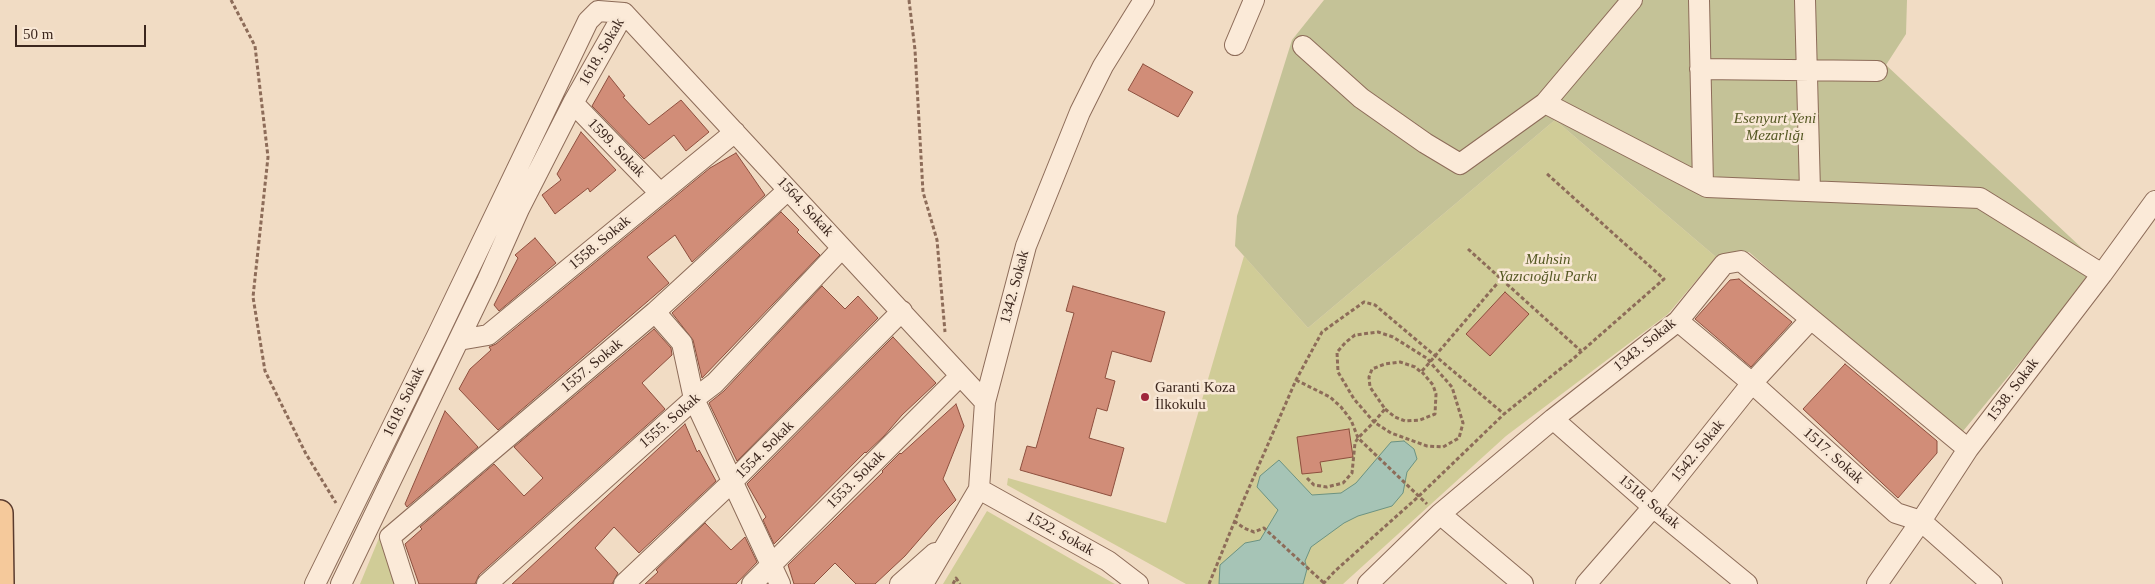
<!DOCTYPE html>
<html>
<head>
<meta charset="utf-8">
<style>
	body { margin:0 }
	#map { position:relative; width:2155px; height:584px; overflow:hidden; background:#f1dcc4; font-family:"Times New Roman",serif }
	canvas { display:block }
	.scale { position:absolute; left:15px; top:25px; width:131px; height:22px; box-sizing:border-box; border:2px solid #3c271e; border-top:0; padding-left:6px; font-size:15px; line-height:18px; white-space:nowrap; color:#3c271e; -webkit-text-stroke:4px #f8e7d5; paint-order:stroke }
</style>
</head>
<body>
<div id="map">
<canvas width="2155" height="584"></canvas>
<div class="scale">50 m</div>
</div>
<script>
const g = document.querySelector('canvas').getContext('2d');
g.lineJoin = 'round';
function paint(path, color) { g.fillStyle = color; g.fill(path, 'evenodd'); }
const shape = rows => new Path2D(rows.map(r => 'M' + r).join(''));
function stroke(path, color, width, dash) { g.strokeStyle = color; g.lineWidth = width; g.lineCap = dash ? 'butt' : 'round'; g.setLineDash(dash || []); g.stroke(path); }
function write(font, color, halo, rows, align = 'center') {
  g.font = font + ' "Times New Roman",serif'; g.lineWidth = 5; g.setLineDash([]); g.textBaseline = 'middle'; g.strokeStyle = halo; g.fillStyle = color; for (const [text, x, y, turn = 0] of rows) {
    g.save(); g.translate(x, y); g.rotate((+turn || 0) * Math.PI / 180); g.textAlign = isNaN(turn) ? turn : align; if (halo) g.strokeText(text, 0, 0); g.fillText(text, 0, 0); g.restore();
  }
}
paint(shape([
	[1555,120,1716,257,1668,314,1506,436,1343,584,1186,584,1007,485,1008,478,1166,523,1244,256,1308,328],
	[987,511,1113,583,1115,584,943,584],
	[384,526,394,573,398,584,360,584]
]), '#d0cc97');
paint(shape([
	[1324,0,1907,0,1906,34,1886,65,2100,265,1959,436,1749,252,1716,257,1555,120,1308,328,1235,246,1237,216,1292,40]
]), '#c4c297');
const water = shape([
	[1404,441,1414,449,1417,459,1407,472,1403,493,1392,506,1358,516,1344,523,1311,547,1305,561,1307,569,1303,584,1219,584,1220,565,1245,543,1260,540,1278,510,1257,487,1260,476,1279,460,1312,495,1341,493,1356,483,1391,442,1404,441]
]);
paint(water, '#a6c4b6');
stroke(water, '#6c9382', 1);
const building = shape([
	[1143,64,1193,92,1178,117,1128,90,1143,64],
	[609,76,625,96,623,97,649,125,681,100,709,132,686,151,674,135,644,159,592,106,609,76],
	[581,132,616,170,590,192,588,188,555,214,542,195,561,180,557,174,581,132],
	[736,153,765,195,692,262,675,235,647,257,669,283,498,430,459,389,470,369,491,350,489,347,496,344,710,168,736,153],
	[781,212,799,230,797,232,820,255,702,378,693,340,672,313,781,212],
	[535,238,556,263,499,311,494,305,518,258,515,255,535,238],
	[1739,279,1792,322,1751,367,1695,319,1730,280,1739,279],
	[822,286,845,309,858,296,878,318,737,461,709,403,724,391,822,286],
	[1073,286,1165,312,1151,362,1112,351,1105,378,1115,381,1107,411,1097,408,1089,438,1124,448,1111,496,1020,470,1027,446,1036,448,1074,313,1066,311,1073,286],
	[1505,292,1529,314,1490,356,1466,334,1505,292],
	[654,329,671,348,672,355,642,383,665,409,479,575,475,584,419,584,405,544,422,529,420,527,494,464,524,496,543,478,514,447,654,329],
	[893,337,936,383,902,415,884,436,866,453,865,452,774,544,763,520,766,517,747,484,893,337],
	[1845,364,1937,441,1937,453,1898,498,1803,409,1845,364],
	[956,404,964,426,943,479,956,500,938,518,905,556,875,584,856,584,835,563,814,584,794,584,788,565,883,472,882,471,900,453,901,454,956,404],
	[445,411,478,447,407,507,405,504,445,411],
	[685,424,697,452,699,450,716,481,639,553,614,527,595,548,618,573,612,584,512,584,685,424],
	[1349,429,1353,457,1320,462,1322,472,1302,474,1297,437,1349,429],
	[705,523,731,550,745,537,757,562,736,584,645,584,658,572,656,570,705,523]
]);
paint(building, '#d18d78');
stroke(building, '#8d4f3e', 1);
const minor = shape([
	[1632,0,1545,103,1707,187,1980,198,2102,274],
	[1699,0,1703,185],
	[1805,0,1810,191],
	[624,13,985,402],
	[1235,45,1254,0],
	[1303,46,1361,98,1425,143,1460,164,1545,103],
	[1700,69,1877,71],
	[573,103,660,193],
	[655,312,682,343,694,399,780,584],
	[1678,321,1752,383,1896,513,1921,521,1992,584],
	[459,340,488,335,735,132],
	[1553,419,1653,507,1747,584],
	[979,489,1108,561,1138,584],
	[1440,514,1523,584],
	[315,584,437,336,588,21,598,11,624,13],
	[341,584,487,281,519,209,573,103,624,13],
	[405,584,390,537,655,312,788,190],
	[487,584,694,399,715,383,842,248],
	[624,584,733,481,902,311],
	[752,584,960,376],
	[900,584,935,553],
	[923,584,979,489,985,402,1026,246,1080,112,1103,66,1144,0],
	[1368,584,1440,514,1553,419,1678,321,1724,264,1741,261,1968,449],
	[1586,584,1653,507,1752,383,1811,319],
	[1877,584,1921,521,1968,449,2102,274,2155,201]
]);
const major = shape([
	[0,513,1,584]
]);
stroke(minor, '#8d6c59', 22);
stroke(major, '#5a3b2e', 28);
stroke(shape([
	[231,0,255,46,268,157,253,297,265,371,306,454,336,503],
	[909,0,915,50,923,192,937,240,945,332],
	[1468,249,1581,351],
	[1296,380,1330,397,1341,407,1351,420,1358,438,1427,504],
	[1385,409,1395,417,1405,421,1420,420,1435,414,1436,394,1433,385,1422,372],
	[1307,478,1314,485,1327,487,1343,483,1352,473,1355,443,1358,438,1374,422,1354,399,1338,372,1337,352,1346,342,1355,335,1378,332,1393,337,1428,359,1430,362,1452,387,1463,423,1459,438,1443,447,1427,446,1391,433,1374,422,1385,409,1370,387,1369,377,1372,369,1385,364,1400,362,1415,367,1421,372,1430,362,1435,356,1501,279],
	[1234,521,1244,528,1254,532,1264,528,1324,583],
	[953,584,956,578,960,584],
	[1209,584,1238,513,1296,380,1322,332,1364,302,1375,305,1504,414],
	[1323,584,1335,571,1418,497,1504,414,1574,358,1664,279,1546,173]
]), '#8d6c59', 3, [4, 2.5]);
stroke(minor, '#fbead8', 20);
stroke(major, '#f5c99b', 25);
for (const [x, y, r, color] of [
	[1145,397,5,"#9f263c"]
]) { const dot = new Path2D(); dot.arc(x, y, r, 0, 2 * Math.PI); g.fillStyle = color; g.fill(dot); stroke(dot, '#f8e7d5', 2); }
write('15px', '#3c271e', '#f8e7d5', [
	["1618. Sokak",602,52,-60],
	["1599. Sokak",616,148,46],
	["1564. Sokak",805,207,47],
	["1558. Sokak",600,243,-40],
	["1342. Sokak",1015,287,-75],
	["1343. Sokak",1645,345,-39],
	["1557. Sokak",592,366,-40],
	["1538. Sokak",2013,390,-53],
	["1618. Sokak",404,402,-64],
	["1555. Sokak",670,421,-41],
	["1554. Sokak",765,450,-45],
	["1542. Sokak",1698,451,-51],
	["1517. Sokak",1833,456,42],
	["1553. Sokak",856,480,-45],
	["1518. Sokak",1649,502,40],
	["1522. Sokak",1060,534,29]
]);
write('italic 15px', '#565924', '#f8e7d5', [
	["Esenyurt Yeni",1775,119],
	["Mezarlığı",1775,136],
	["Muhsin",1548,260],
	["Yazıcıoğlu Parkı",1548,277]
]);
write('15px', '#3c271e', '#f8e7d5', [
	["Garanti Koza",1155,388],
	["İlkokulu",1155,405]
], 'left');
</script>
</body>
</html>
